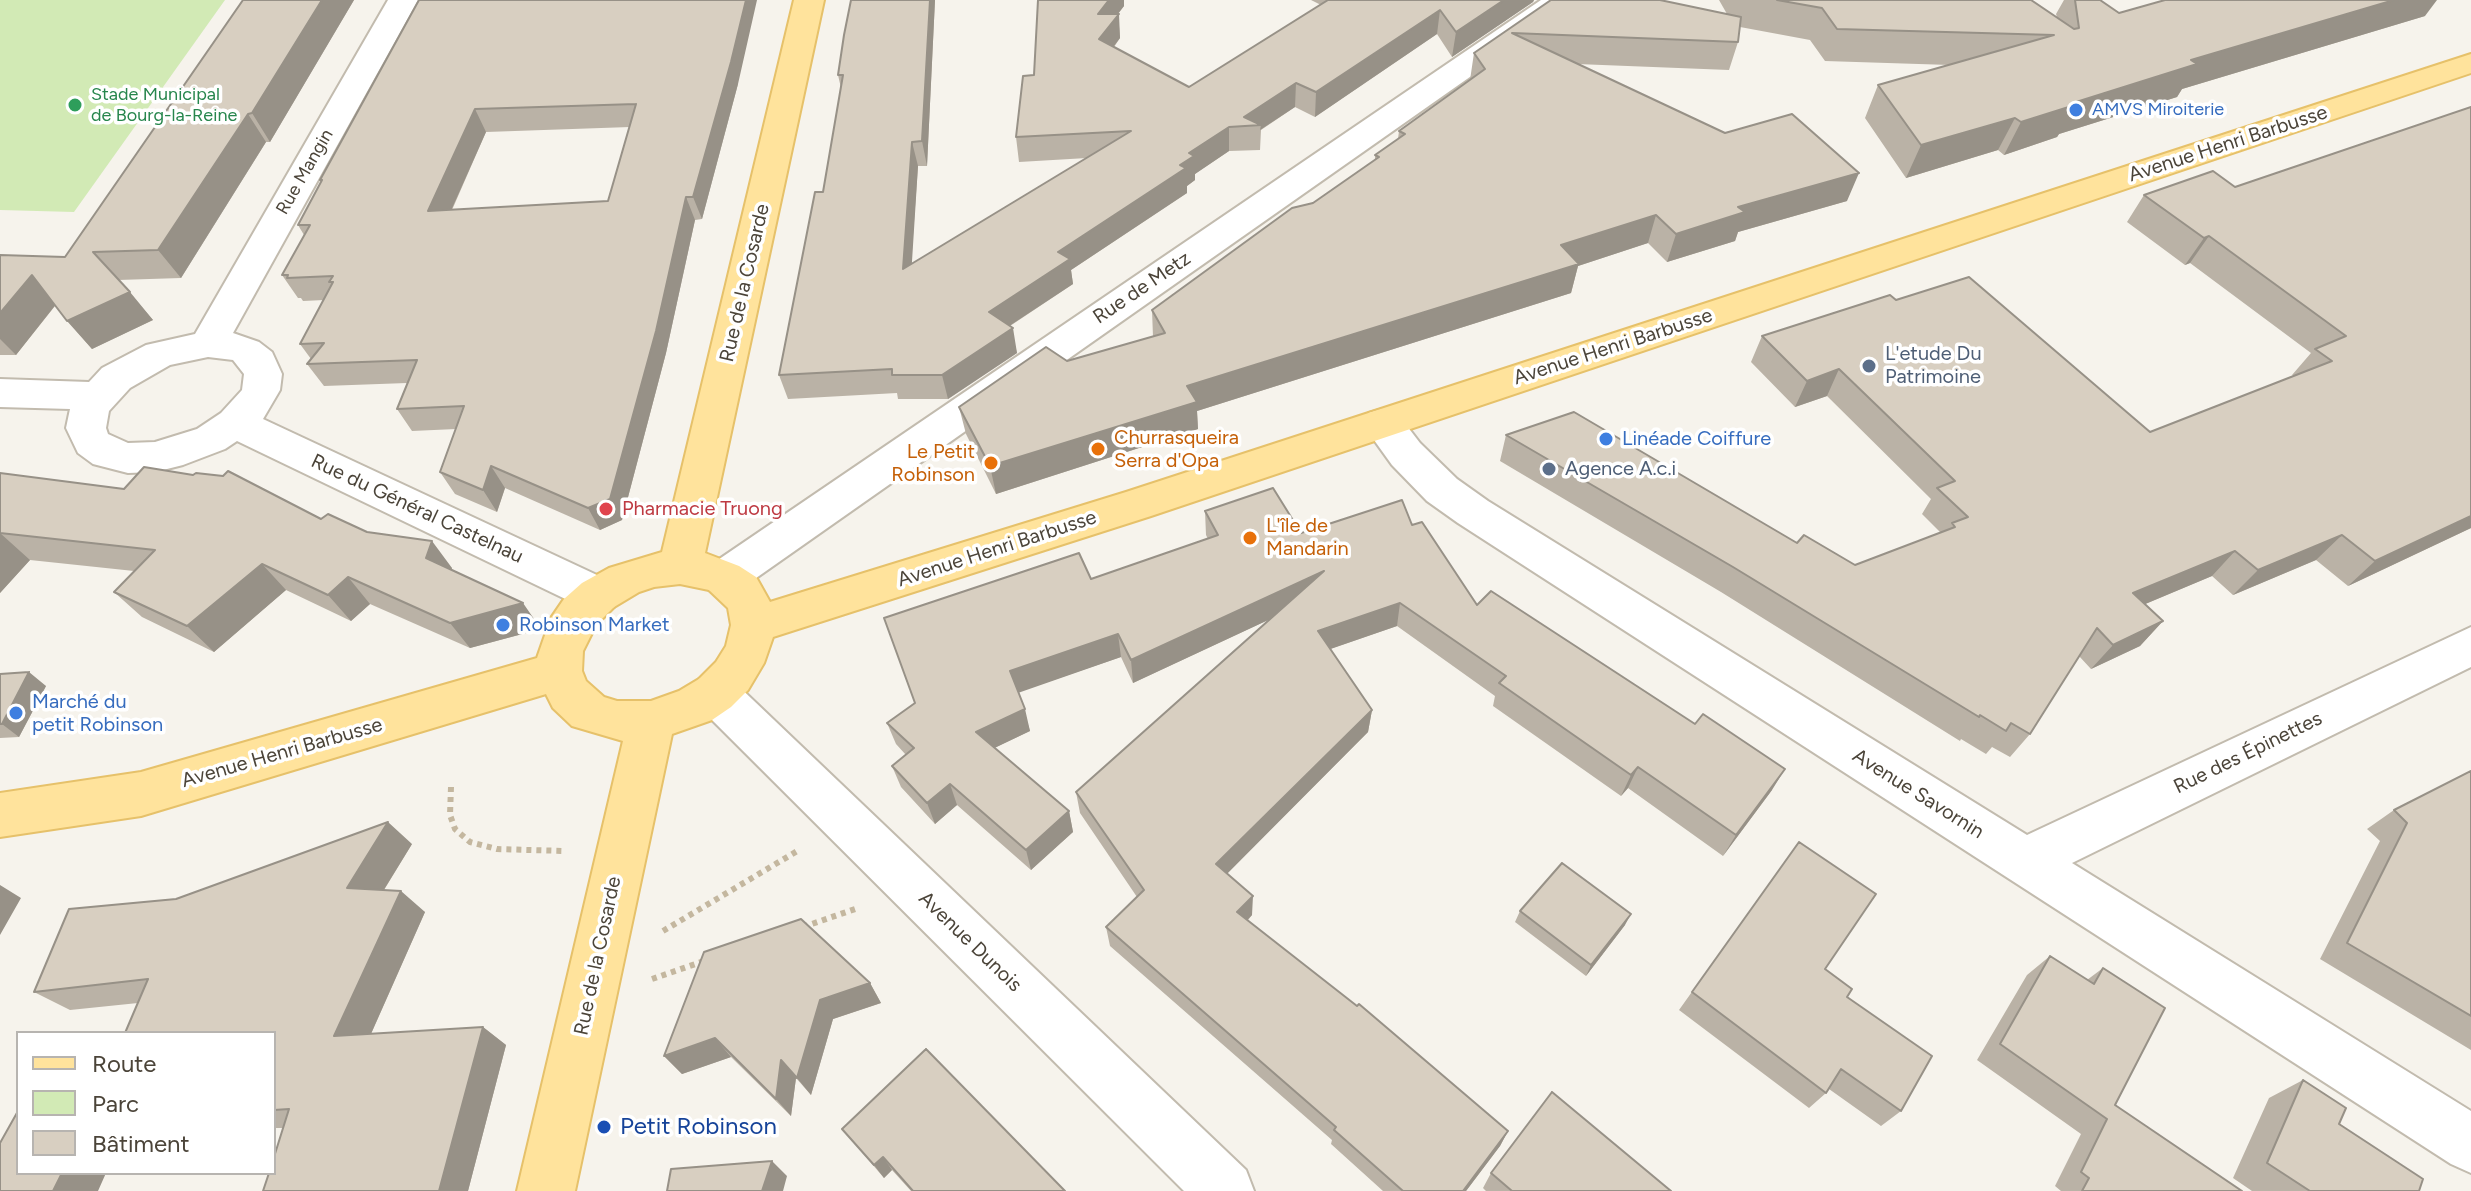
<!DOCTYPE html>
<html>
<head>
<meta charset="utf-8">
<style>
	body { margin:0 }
	#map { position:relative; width:2471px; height:1191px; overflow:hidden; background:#f6f3ec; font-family:Figtree,sans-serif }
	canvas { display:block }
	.legend { position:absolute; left:16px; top:1031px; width:260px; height:144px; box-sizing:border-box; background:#fff; border:2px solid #b7b4b0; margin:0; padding:10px 14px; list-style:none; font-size:24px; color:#4b4439 }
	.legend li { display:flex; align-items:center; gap:16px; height:40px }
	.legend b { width:40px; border:2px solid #b7b4b0 }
</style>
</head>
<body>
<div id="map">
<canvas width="2471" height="1191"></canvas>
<ul class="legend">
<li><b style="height:10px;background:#ffe39c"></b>Route</li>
<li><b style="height:22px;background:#d2eab5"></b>Parc</li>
<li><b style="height:22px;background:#d8cfc1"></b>Bâtiment</li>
</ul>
</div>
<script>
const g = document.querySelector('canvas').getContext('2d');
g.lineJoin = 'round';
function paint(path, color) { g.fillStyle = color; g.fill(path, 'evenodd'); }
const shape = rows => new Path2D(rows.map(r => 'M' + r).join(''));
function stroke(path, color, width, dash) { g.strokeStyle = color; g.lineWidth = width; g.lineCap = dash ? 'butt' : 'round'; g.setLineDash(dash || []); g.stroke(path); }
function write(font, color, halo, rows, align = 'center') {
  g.font = font + ' Figtree,sans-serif'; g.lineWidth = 7; g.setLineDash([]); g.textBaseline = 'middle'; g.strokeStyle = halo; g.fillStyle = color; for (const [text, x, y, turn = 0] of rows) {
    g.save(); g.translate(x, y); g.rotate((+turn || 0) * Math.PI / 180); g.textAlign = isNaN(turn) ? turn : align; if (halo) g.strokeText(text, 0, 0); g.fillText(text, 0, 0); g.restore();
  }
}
paint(shape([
	[0,0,225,0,74,212,0,210]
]), '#d2eab5');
const minor = shape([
	[388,0,418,0,233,333,259,342,272,352,282,374,280,390,263,419,614,583,620,595,614,607,598,613,582,607,237,441,225,449,183,465,155,472,128,473,93,464,78,453,66,428,70,409,0,407,0,379,89,382,102,368,146,345,195,334,388,0],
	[208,357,233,360,244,374,242,390,221,413,197,429,155,442,128,443,108,434,106,428,109,411,130,388,170,365,208,357],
	[1541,0,1576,0,1571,6,739,590,724,595,709,590,702,578,709,566,1541,0],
	[1383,409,1397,413,1420,443,1457,479,1488,501,2027,835,2471,627,2471,667,2072,863,2471,1111,2471,1173,2451,1164,1458,523,1427,501,1392,465,1369,433,1363,423,1369,413,1383,409],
	[715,673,731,679,1246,1170,1254,1191,1184,1191,699,707,692,693,699,679,715,673]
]);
const major = shape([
	[794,0,824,0,705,553,739,566,756,577,770,602,1126,492,2471,54,2471,73,1151,516,773,637,764,663,748,690,731,707,712,720,672,734,575,1191,517,1191,623,741,572,726,553,708,546,694,141,816,0,837,0,793,141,772,537,658,551,618,564,599,582,583,609,568,662,552,794,0],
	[680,584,709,590,728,608,731,625,726,646,716,662,699,679,679,691,651,701,617,701,604,697,586,681,582,671,583,651,596,625,614,607,639,592,654,587,680,584]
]);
stroke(minor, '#c2bbae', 4);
stroke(major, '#e6c16a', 4);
stroke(shape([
	[451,787,450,815,455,829,470,842,497,849,564,851],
	[803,927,858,908],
	[663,931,799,850],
	[652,979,707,960]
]), '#c4b79f', 6, [5, 5]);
paint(minor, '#fff');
paint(major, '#ffe39c');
paint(shape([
	[243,0,354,0,270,142,266,142,181,278,118,280,153,320,92,349,55,306,16,355,0,355,0,255,65,257],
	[419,0,738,84,702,219,695,220,666,353,622,520,600,530,505,488,497,512,455,494,440,472,456,429,412,431,397,409,407,383,324,386,307,364,311,359,300,344,324,300,303,301,301,298,298,298,282,275,304,235,298,225,321,182,320,180],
	[630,127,608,201,452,210,486,132],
	[935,0,927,166,918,166,911,264,1087,158,1019,162,1016,137,1034,75,1038,0,1124,0,1124,6,1118,14,1120,38,1114,47,1189,87,1321,5,1311,0,1534,0,1533,2,1452,57,1437,34,1315,117,1295,107,1261,130,1260,150,1229,151,1195,174,1195,180,1187,186,1187,193,1071,270,1073,284,1010,326,1017,353,948,399,898,399,897,393,788,399,779,375,823,192,841,88,838,75],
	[1551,0,1727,14,1719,0,2031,0,2057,17,2056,14,2064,0,2100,0,2119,13,2425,16,2182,89,2177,97,2059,134,2057,137,2004,155,1998,150,1906,178,1865,118,1878,85,1950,65,1825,61,1810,40,1740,27,1738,42,1729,70,1577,64,1847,201,1738,232,1735,241,1667,262,1648,243,1578,266,1571,293,1197,411,1198,429,996,494,966,434,959,407,1067,361,1153,337,1152,310,1313,203,1375,160,1375,155,1398,139,1399,131,1470,80,1474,53],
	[2471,107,2471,528,2348,586,2316,560,2233,595,2212,576,2145,604,2163,621,2140,646,2091,669,2079,656,2030,734,2010,757,1992,747,1986,754,1961,739,1960,741,1721,592,1500,461,1506,435,1855,565,1941,533,1922,514,1931,499,1827,396,1795,407,1751,362,1762,336,1896,300,2150,432,2294,376,2292,375,2311,353,2190,263,2185,265,2127,222,2144,195,2235,187],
	[0,473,321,519,367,532,452,568,451,570,541,629,470,648,370,604,351,621,286,590,214,652,142,617,114,592,134,571,30,560,0,593],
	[1205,511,1301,533,1412,525,1477,605,1772,790,1723,856,1628,788,1621,796,1493,706,1495,696,1397,626,1330,649,1372,710,1368,732,1227,873,1252,915,1248,920,1508,1131,1500,1146,1466,1191,1383,1191,1331,1144,1332,1140,1110,946,1106,927,1137,897,1080,813,1076,792,1270,619,1133,683,1121,657,1018,692,1030,731,994,748,1069,811,1073,832,1031,870,957,805,935,824,901,787,892,766,906,755,896,744,887,723,1091,579,1208,539,1206,535],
	[0,674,46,686,19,737,0,738],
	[2471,771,2471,1050,2320,959,2380,841,2367,829,2394,810],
	[1799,842,1825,969,1847,997,1901,1111,1881,1126,1829,1089,1826,1093,1809,1108,1679,1010],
	[412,844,384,890,425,912,371,1034,483,1027,506,1045,468,1191,263,1191,283,1128,274,1128,274,1033,138,1003,70,1010,34,992,176,899],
	[1520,911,1625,925,1586,976,1515,922],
	[2050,956,2087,980,2103,968,2115,1105,2242,1191,2061,1191,2055,1186,2081,1134,1977,1060,2027,975],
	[870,983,881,1003,833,1019,811,1095,796,1078,791,1116,731,1057,682,1074,664,1056],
	[2303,1080,2339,1124,2419,1191,2252,1191,2233,1178,2269,1098],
	[842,1129,1065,1191,911,1191,892,1170,884,1178],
	[1491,1173,1671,1191,1486,1191,1483,1188]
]), '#bab2a6');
paint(shape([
	[322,0,354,0,270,142,252,113],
	[746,0,757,0,738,84,702,219,693,197],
	[930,0,935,0,927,166,922,141],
	[1109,0,1124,0,1124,6,1113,20,1119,14,1120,38,1101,63,1098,14],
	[1504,0,1534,0,1533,2,1452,57,1456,32],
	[2394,0,2437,0,2425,16,2182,89,2177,97,2059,134,2057,137,2004,155,2021,122,2191,60],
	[1440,10,1437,34,1315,117,1316,92],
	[1296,83,1295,107,1260,130,1261,125,1244,117],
	[475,109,486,132,441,233,428,211],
	[248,114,266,142,181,278,158,250],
	[2015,118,1998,150,1906,178,1921,145],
	[1229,127,1229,151,1195,174,1195,180,1187,186,1187,193,1071,270,1073,284,994,336,989,312,1058,252,1180,165,1189,153],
	[912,142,918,166,910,293,903,269],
	[1859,173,1847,201,1738,232,1735,241,1667,262,1676,234,1738,207],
	[686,197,695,220,666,353,622,520,600,530,588,508],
	[1656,215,1648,243,1578,266,1571,293,1197,411,1198,429,996,494,990,466,1187,386,1561,245],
	[2209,236,2190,263,2185,265,2204,238],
	[32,275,57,303,16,355,0,339,0,313],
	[130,292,153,320,92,349,67,321],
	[1013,328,1017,353,948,399,942,375],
	[1839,369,1827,396,1795,407,1807,381],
	[491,466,505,488,497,512,483,490],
	[2471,516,2471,528,2348,586,2375,561],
	[0,533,30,560,0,593],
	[2342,535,2316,560,2233,595,2258,570],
	[432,541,452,568,446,585,426,558],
	[2235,551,2212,576,2112,618,2133,593],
	[262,564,286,590,214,652,187,626],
	[1324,571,1322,595,1133,683,1131,660],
	[348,577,370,604,351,621,328,595],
	[523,603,541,629,470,648,450,623],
	[1400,603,1397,626,1316,654,1318,631],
	[2163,621,2140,646,2091,669,2113,645],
	[1118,634,1121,657,1015,694,1010,671],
	[29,672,46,686,19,737,2,724],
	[1025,709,1030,731,982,754,976,732],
	[1372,710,1368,732,1217,884,1216,864],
	[1638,767,1628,788,1621,796,1631,775],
	[1785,769,1772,790,1723,856,1736,835],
	[950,784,957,805,935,824,927,803],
	[1069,811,1073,832,1031,870,1026,850],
	[388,822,412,844,372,909,347,888],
	[0,885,21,898,0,935],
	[401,891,425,912,362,1054,334,1036],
	[1253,896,1252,915,1237,931,1237,912],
	[1631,914,1625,925,1586,976,1591,965],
	[870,983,881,1003,833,1019,811,1095,797,1078,820,1000],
	[483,1027,506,1045,468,1191,439,1191],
	[715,1038,731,1057,682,1074,664,1056],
	[781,1060,796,1078,791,1116,776,1099],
	[1508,1131,1500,1146,1466,1191,1463,1191],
	[883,1157,892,1170,884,1178,874,1165],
	[772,1161,787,1176,783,1191,762,1191],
	[62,1173,106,1173,98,1191,53,1191]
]), '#979187');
const building = shape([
	[243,0,322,0,252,113,248,114,158,250,93,252,130,292,67,321,32,275,0,313,0,255,65,257,243,0],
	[419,0,746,0,731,62,693,197,686,197,656,331,610,499,588,508,491,466,483,490,440,472,464,406,397,409,417,360,307,364,324,343,300,344,333,282,329,282,333,276,287,278,288,275,282,275,310,225,298,225,322,180,320,180,419,0],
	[636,104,608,201,428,211,475,109,636,104],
	[851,0,930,0,922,141,912,142,903,269,1131,131,1016,137,1023,76,1034,75,1038,0,1109,0,1098,14,1119,14,1099,39,1189,87,1328,0,1504,0,1456,32,1440,10,1316,92,1296,83,1244,117,1261,125,1229,127,1189,153,1194,156,1180,165,1186,168,1058,252,1070,259,989,312,1013,328,942,375,892,375,892,369,779,375,815,192,823,192,843,75,838,75,844,35,851,0],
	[1551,0,1660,0,1741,17,1738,42,1512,33,1725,133,1792,114,1859,173,1738,207,1745,212,1676,234,1656,215,1561,245,1579,264,1187,386,1197,402,990,466,959,407,1046,347,1067,361,1165,333,1152,310,1292,208,1313,203,1379,157,1375,155,1405,134,1399,131,1485,69,1474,53,1551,0],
	[1777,0,2031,0,2074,29,2079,28,2075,0,2100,0,2119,13,2165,0,2394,0,2191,60,2197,64,2073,103,2075,105,2021,122,2015,118,1921,145,1878,85,2054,35,1837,29,1822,8,1777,0],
	[2471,107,2471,516,2375,561,2342,535,2258,570,2235,551,2133,593,2163,621,2113,645,2097,628,2030,734,2011,723,2006,731,1980,715,1979,717,1733,567,1506,435,1574,412,1797,543,1804,535,1855,565,1955,527,1952,523,1968,517,1937,488,1955,481,1839,369,1807,381,1762,336,1890,295,1896,300,1969,277,2150,432,2332,361,2315,349,2346,336,2209,236,2204,238,2144,195,2213,171,2235,187,2471,107],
	[144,467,193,475,196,473,223,476,228,471,321,519,328,514,367,532,432,541,426,558,523,603,450,623,348,577,328,595,262,564,187,626,114,592,155,550,0,533,0,473,124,489,144,467],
	[1273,488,1301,533,1402,500,1412,525,1422,522,1477,605,1491,591,1695,724,1703,714,1785,769,1736,835,1638,767,1631,775,1499,683,1506,676,1400,603,1318,631,1372,710,1216,864,1253,896,1237,912,1357,1006,1359,1004,1508,1131,1463,1191,1403,1191,1334,1130,1336,1127,1106,927,1144,890,1076,792,1324,571,1131,660,1118,634,1010,671,1025,709,976,732,1069,811,1026,850,950,784,927,803,892,766,914,748,887,723,915,703,884,618,1079,553,1091,579,1218,535,1205,511,1273,488],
	[29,672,2,724,0,724,0,674,29,672],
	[2471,771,2471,1016,2347,943,2407,823,2394,810,2471,771],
	[388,822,347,888,401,891,334,1036,483,1027,439,1191,263,1191,269,1173,274,1173,274,1157,289,1109,274,1110,274,1033,125,1033,148,979,34,992,69,909,176,899,388,822],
	[1799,842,1876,894,1825,969,1852,989,1847,997,1932,1056,1901,1111,1841,1069,1826,1093,1692,992,1799,842],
	[1562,863,1631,914,1591,965,1520,911,1562,863],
	[801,919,870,983,820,1000,797,1078,781,1060,776,1099,715,1038,664,1056,704,952,801,919],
	[2050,956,2094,984,2103,968,2165,1008,2115,1105,2242,1191,2082,1191,2089,1178,2081,1172,2107,1119,2000,1044,2050,956],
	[926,1049,1065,1191,913,1191,883,1157,874,1165,842,1129,926,1049],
	[2303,1080,2346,1108,2339,1124,2423,1179,2419,1191,2310,1191,2267,1163,2303,1080],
	[1552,1092,1671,1191,1512,1191,1491,1173,1552,1092],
	[18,1111,18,1173,62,1173,53,1191,0,1191,0,1143,18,1111],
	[772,1161,762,1191,667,1191,671,1169,772,1161]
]);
paint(building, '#d8cfc1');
stroke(building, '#979187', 2);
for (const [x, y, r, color] of [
	[75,105,8,"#2e9e5b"],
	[2076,110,8,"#3f7fe0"],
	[1869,366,8,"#5c6f8a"],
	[1606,439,8,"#3f7fe0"],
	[1098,449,8,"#e8710a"],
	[991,463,8,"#e8710a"],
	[1549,469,8,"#5c6f8a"],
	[606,509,8,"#e0444e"],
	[1250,538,8,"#e8710a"],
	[503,625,8,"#3f7fe0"],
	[16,713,8,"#3f7fe0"],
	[604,1127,8,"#1a4fb4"]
]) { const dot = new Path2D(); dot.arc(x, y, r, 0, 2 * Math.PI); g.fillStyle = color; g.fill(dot); stroke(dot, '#fff', 3); }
write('18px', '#27864d', '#fff', [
	["Stade Municipal",91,95],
	["de Bourg-la-Reine",91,116]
], 'left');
write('18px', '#366cbe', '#fff', [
	["AMVS Miroiterie",2092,110]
], 'left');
write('18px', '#4b4439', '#fff', [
	["Rue Mangin",305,172,-60]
]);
write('20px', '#4b4439', '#fff', [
	["Avenue Henri Barbusse",2228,144,-18],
	["Rue de la Cosarde",745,283,-77],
	["Rue de Metz",1142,288,-34],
	["Avenue Henri Barbusse",1613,347,-18],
	["Rue du Général Castelnau",417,509,25],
	["Avenue Henri Barbusse",997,549,-18],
	["Avenue Henri Barbusse",282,753,-16],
	["Rue des Épinettes",2248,753,-26],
	["Avenue Savornin",1918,794,32],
	["Avenue Dunois",970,942,44],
	["Rue de la Cosarde",598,956,-78]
]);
write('20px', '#4e5e75', '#fff', [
	["L'etude Du",1885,354],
	["Patrimoine",1885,377],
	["Agence A.c.i",1565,469]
], 'left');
write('20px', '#c56008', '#fff', [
	["Churrasqueira",1114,438],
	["Serra d'Opa",1114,461],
	["Le Petit",975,452,"right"],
	["Robinson",975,475,"right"],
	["L'île de",1266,526],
	["Mandarin",1266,549]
], 'left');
write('20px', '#366cbe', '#fff', [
	["Linéade Coiffure",1622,439],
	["Robinson Market",519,625],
	["Marché du",32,702],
	["petit Robinson",32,725]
], 'left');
write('20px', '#be3a42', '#fff', [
	["Pharmacie Truong",622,509]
], 'left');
write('24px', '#164399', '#fff', [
	["Petit Robinson",620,1127]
], 'left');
</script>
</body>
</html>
